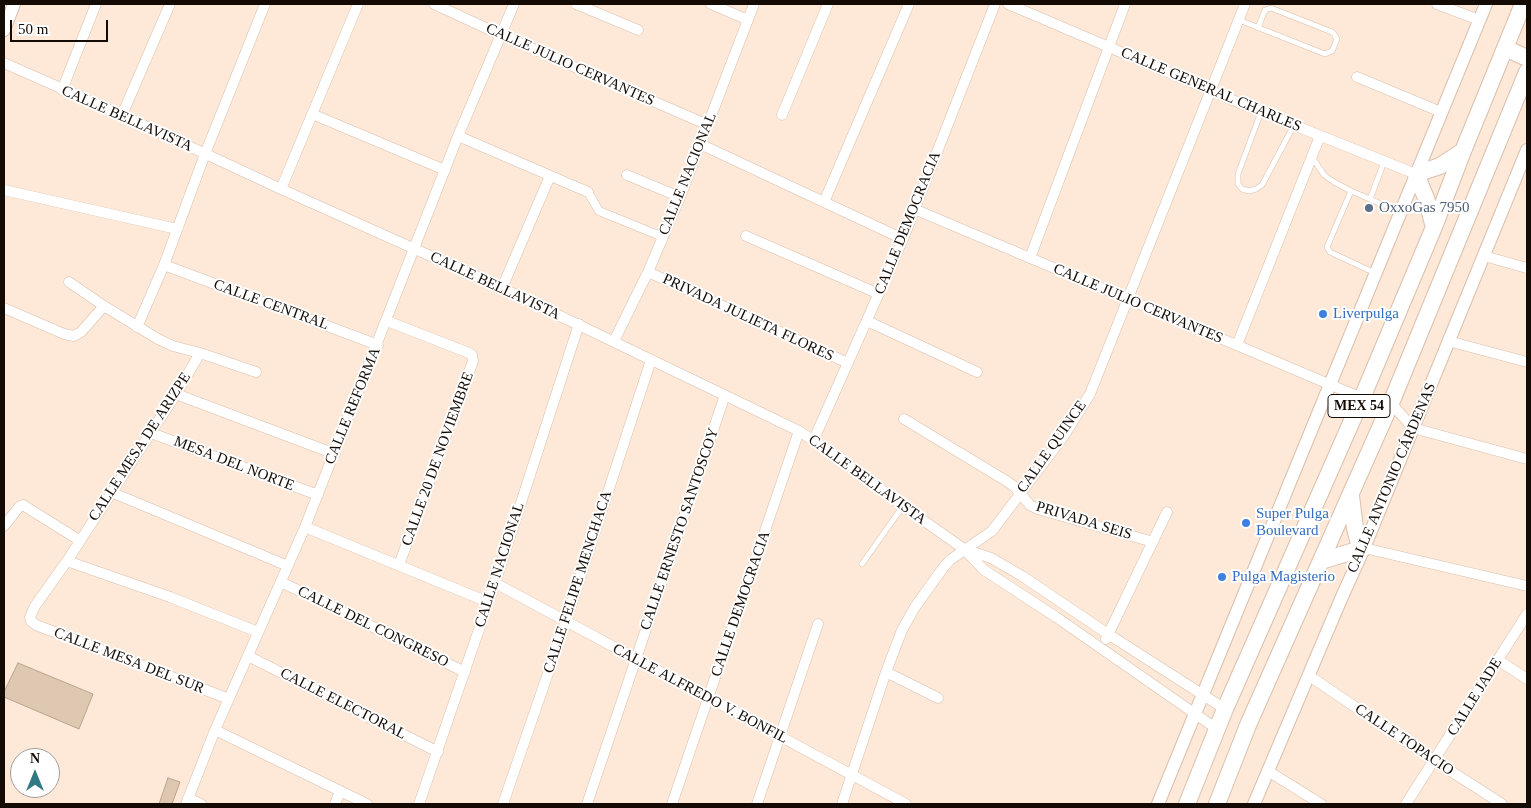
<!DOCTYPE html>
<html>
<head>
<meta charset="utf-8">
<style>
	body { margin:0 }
	#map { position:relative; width:1531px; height:808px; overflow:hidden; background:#fee8d7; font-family:"Times New Roman",serif }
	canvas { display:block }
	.frame { position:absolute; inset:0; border:5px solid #140b05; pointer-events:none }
	.north { position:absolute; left:10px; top:748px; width:50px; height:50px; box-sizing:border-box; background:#fff; border:1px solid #a19d9b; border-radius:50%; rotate:0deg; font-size:14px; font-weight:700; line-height:20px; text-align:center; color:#140b05 }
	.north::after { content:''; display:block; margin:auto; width:18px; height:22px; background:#317983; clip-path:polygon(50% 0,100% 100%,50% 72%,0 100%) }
	.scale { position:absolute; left:10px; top:20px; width:98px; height:22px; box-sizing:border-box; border:2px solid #140b05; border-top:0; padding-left:6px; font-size:15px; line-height:18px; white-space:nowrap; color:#140b05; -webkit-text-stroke:4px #fff; paint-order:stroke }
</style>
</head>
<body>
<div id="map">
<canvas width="1531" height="808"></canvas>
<div class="frame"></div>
<div class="north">N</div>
<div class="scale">50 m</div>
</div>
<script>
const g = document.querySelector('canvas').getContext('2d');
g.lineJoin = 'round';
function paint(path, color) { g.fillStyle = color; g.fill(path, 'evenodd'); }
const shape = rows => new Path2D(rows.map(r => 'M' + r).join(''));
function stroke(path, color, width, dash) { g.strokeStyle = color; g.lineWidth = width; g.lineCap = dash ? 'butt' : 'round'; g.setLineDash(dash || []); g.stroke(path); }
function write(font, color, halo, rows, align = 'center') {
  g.font = font + ' "Times New Roman",serif'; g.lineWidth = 4; g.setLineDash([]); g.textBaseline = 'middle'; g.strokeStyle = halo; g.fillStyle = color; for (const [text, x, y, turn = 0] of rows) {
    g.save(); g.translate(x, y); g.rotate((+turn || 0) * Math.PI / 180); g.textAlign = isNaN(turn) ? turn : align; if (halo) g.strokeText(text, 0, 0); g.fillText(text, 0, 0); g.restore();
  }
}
const building = shape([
	[18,663,93,694,79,729,4,697,4,692,18,663],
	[168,778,180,782,172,804,159,804,168,778]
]);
paint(building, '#dfc8b1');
stroke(building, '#b9a38d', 1);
const service = shape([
	[1239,20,1325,54,1332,51,1337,39,1334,34,1332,32,1271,8,1265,10,1258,28],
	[1261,112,1238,174,1238,184,1242,189,1249,191,1256,189,1262,185,1294,125],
	[1312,157,1324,175,1334,182,1351,191,1400,212],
	[1351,191,1327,247,1330,252,1375,273],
	[1370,199,1384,162],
	[862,564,903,506]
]);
const pedestrian = shape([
	[588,192,599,211,663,237]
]);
const minor = shape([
	[434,4,501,35,708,125],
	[576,4,638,30],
	[711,4,748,20],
	[1008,4,1261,112,1416,174],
	[1437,4,1479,20],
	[4,63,122,115,281,189,502,288,799,431,842,459,903,506,964,549,984,570,1056,617,1217,729],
	[1357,77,1441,112],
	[62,90,96,4],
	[312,114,445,170],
	[122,115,170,4],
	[782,115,828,4],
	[458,136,588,192],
	[700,144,903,239],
	[627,175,680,197],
	[281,189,358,4],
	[4,190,177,229],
	[824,202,909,4],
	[914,209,1362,398],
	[746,236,879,294],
	[1484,256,1527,268],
	[1030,258,1125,4],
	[164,265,378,345],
	[648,272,848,363],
	[69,282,104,306,158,339,173,346,200,353,256,372],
	[502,288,550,176],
	[4,308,64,334,74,336,81,332,104,306],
	[387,321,469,353,472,355,473,361,399,565],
	[867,321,977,372],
	[137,327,164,265,205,154,265,4],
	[614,341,648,272,680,197,754,4],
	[1448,341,1527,362],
	[1237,345,1320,136],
	[200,353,176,394,67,561,35,606,30,617,31,621,36,625,229,699],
	[176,394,335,454],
	[1391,403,1413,428,1527,459],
	[904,419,1008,482,1015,487,1030,505,1038,509,1153,542],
	[151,433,318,495],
	[814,439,903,239,995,4],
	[111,492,288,566],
	[4,526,19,507,23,505,79,540],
	[305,527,488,602],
	[1364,548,1527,586],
	[967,550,991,558,1022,576,1108,634,1225,709],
	[67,561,170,597,258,632],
	[281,582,465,672],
	[495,583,906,804],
	[1106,639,1167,512],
	[248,656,438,752],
	[1498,660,1527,679],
	[886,672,938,698],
	[1308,675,1435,761,1502,804],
	[215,730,367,804],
	[1268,771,1321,804],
	[188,798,201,804],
	[186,804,215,730,305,527,458,136,514,4],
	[335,804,340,791],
	[419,804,495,583,579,324],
	[503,804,566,621,651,360],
	[587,804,725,395],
	[672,804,799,431],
	[757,804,818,624],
	[842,804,886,672,902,630,915,607,943,568,950,560,992,531,1063,437,1090,394,1245,4],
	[1406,804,1527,614]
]);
const tertiary = shape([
	[4,30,14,4],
	[1158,804,1486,4],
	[1254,804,1341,599,1364,548,1527,150]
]);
const primary = shape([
	[1505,48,1527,58],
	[1434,227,1426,198,1416,174,1440,166,1463,151],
	[1321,561,1364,548,1358,540,1355,528,1351,496],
	[1187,804,1225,709,1362,398,1434,227,1463,151,1523,4],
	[1217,804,1248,725,1391,403,1527,72]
]);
stroke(service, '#dabfac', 6);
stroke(pedestrian, '#dabfac', 9);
stroke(minor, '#dabfac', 11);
stroke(tertiary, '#dabfac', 14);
stroke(primary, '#dabfac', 18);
stroke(service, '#fff', 5);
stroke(pedestrian, '#fff', 8);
stroke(minor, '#fff', 10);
stroke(tertiary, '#fff', 12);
stroke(primary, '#fff', 16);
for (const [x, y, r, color] of [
	[1369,208,5,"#5c6f8a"],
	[1323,314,5,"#3f7fe0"],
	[1246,523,5,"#3f7fe0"],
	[1222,577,5,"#3f7fe0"]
]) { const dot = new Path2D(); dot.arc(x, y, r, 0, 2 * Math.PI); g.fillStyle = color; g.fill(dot); stroke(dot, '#fff', 2); }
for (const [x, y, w] of [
	[1359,406,62]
]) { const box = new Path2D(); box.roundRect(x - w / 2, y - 11.5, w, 23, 4); g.fillStyle = '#fff'; g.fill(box); stroke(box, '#140b05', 1); }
write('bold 14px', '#140b05', null, [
	["MEX 54",1359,406]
]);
write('15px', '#140b05', '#fff', [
	["CALLE JULIO CERVANTES",570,65,24],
	["CALLE GENERAL CHARLES",1211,90,23],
	["CALLE BELLAVISTA",127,119,24],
	["CALLE NACIONAL",688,174,-68],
	["CALLE DEMOCRACIA",908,223,-68],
	["CALLE BELLAVISTA",495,286,25],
	["CALLE JULIO CERVANTES",1138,304,23],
	["CALLE CENTRAL",271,305,20],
	["PRIVADA JULIETA FLORES",748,318,25],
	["CALLE REFORMA",353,406,-68],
	["CALLE MESA DE ARIZPE",140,447,-57],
	["CALLE QUINCE",1052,447,-55],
	["CALLE 20 DE NOVIEMBRE",438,459,-70],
	["MESA DEL NORTE",234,464,21],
	["CALLE ANTONIO CÁRDENAS",1392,478,-67],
	["CALLE BELLAVISTA",867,480,36],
	["PRIVADA SEIS",1084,521,17],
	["CALLE ERNESTO SANTOSCOY",680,529,-71],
	["CALLE NACIONAL",500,565,-72],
	["CALLE FELIPE MENCHACA",578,582,-72],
	["CALLE DEMOCRACIA",741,604,-71],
	["CALLE DEL CONGRESO",373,627,26],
	["CALLE MESA DEL SUR",129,661,21],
	["CALLE ALFREDO V. BONFIL",700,694,28],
	["CALLE JADE",1475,697,-58],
	["CALLE ELECTORAL",343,704,27],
	["CALLE TOPACIO",1404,740,34]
]);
write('15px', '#4e5e75', '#fff', [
	["OxxoGas 7950",1379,208]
], 'left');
write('15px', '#366cbe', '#fff', [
	["Liverpulga",1333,314],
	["Super Pulga",1256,514],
	["Boulevard",1256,531],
	["Pulga Magisterio",1232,577]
], 'left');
</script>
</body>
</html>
